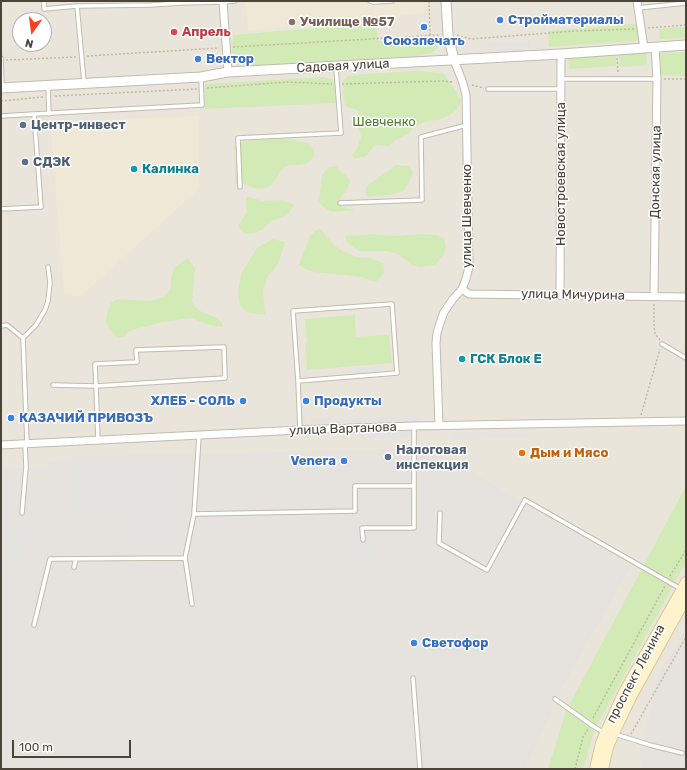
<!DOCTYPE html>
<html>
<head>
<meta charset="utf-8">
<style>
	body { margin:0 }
	#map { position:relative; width:687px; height:770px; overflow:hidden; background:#f6f3ec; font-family:Rubik,sans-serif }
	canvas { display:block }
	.frame { position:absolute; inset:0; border:2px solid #4b4439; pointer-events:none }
	.north { position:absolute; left:12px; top:12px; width:40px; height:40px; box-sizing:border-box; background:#fff; border:1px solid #b7b4b0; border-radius:50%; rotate:194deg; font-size:11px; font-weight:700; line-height:16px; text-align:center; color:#4b4439 }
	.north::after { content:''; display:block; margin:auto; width:14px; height:18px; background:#fc3f1d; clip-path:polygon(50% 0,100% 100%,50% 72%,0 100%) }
	.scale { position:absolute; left:12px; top:740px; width:119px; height:18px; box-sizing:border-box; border:2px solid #4b4439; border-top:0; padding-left:5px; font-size:12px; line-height:14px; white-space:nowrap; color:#4b4439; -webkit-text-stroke:3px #fff; paint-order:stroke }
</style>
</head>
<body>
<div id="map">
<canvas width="687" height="770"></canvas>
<div class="frame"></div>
<div class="north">N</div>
<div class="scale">100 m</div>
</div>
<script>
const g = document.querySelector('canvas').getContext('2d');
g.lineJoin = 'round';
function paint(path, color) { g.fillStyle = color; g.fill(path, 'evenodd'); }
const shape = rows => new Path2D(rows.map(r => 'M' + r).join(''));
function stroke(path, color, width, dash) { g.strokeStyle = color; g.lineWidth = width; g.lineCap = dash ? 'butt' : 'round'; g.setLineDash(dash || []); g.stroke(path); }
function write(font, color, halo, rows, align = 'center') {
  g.font = font + ' Rubik,sans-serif'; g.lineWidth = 3; g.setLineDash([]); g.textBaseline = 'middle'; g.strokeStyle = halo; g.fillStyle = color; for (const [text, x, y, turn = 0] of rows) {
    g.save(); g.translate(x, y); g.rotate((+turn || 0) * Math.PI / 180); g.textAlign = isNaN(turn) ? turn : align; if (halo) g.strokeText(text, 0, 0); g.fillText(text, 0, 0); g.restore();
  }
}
paint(shape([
	[1,1,686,1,686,769,1,769],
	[20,20,44,20,44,44,20,44]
]), '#eae5da');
paint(shape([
	[424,448,451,460,631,566,563,685,525,769,1,769,1,469,34,468,72,456,176,455],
	[686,630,686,769,644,769,640,759,658,676]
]), '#e6e2dd');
paint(shape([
	[245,1,424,1,424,13,248,31],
	[199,116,199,189,80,297,64,293,50,122]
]), '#efe8d6');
paint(shape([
	[377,23,378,41,440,38,438,48,431,53,416,56,252,66,235,61,232,51,233,35],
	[645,23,647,40,549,47,548,31],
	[686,27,686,38,660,39,659,29],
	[686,52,686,76,658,75,659,53],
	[646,53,647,65,620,67,619,54],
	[616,54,616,66,569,69,568,57],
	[414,71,443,73,456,91,461,101,458,108,450,115,438,120,426,121,414,127,409,133,394,141,393,143,388,146,375,145,366,156,355,159,352,155,358,147,361,137,360,131,355,120,359,111,345,106,343,92,343,80,350,75],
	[324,77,333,80,336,92,336,103,205,109,205,84],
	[280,139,295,140,307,143,313,148,315,156,306,164,286,166,281,170,275,181,266,188,259,189,253,188,244,184,235,184,236,158,234,146,244,141],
	[396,165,409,166,413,172,409,182,403,191,388,195,367,197,365,190,367,186],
	[336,166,342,173,348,177,350,181,346,191,338,201,340,206,355,210,334,212,330,211,322,206,319,201,322,175,328,168],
	[246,197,249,197,263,201,281,200,294,205,287,215,270,222,263,229,255,233,246,234,244,233,240,229,239,224,247,212,246,201],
	[319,228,335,246,344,252,358,257,370,258,383,263,384,268,384,274,377,281,369,280,363,277,313,272,305,269,299,265,302,256,310,236],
	[372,234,399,236,422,234,437,235,444,238,446,246,444,254,435,265,421,267,412,265,398,254,387,251,359,251,347,242,345,236],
	[273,239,285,242,278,264,267,277,263,291,265,314,255,314,246,311,240,305,238,293,241,274,257,248],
	[188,258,195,269,192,301,194,306,200,311,215,317,222,323,223,327,209,325,191,318,163,322,135,329,128,332,124,337,118,338,110,330,106,322,107,313,111,303,118,299,151,301,164,297,171,288,171,278,174,268],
	[355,315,356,337,389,335,392,363,307,370,305,343,307,343,305,319],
	[686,486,686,562,595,729,583,769,548,769,566,711]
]), '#d2eab5');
paint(shape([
	[531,41,532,51,488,54,487,43],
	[381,366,381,373,356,375,355,368],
	[420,416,420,423,311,425,311,419],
	[410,431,410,437,361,438,360,432],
	[527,431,528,438,455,440,455,432],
	[176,455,176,545,124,545,124,512,71,512,72,456],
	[1,524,27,524,26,566,1,568],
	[352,528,372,528,374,562,354,562]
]), '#e5e3e0');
const service = shape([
	[44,1,44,9,77,6,84,82],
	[370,1,373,2,392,1],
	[181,2,181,3,223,2,235,1],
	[77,6,151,5,181,3],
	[638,8,686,3],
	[1,58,2,87],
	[562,79,656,79],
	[48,87,49,114],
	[488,89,561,89],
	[34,114,202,105,201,78],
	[1,116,34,114,41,207,1,209],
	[240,187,238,138,341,133,336,68],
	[340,203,422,200,421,137,467,125],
	[1,326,7,325,23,338,27,444],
	[23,338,36,325,45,310,48,301,50,283,48,267],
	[662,344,686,358],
	[298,381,293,311,392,304,397,373,298,381,300,430],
	[53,385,96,386,225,378,224,347,136,350,137,362,95,364,96,386,98,441],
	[199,436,194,514,355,511,355,486,414,486],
	[22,513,26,467,25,444],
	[440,513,439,543,487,570,525,500,681,589],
	[363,540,362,528,414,528,414,426],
	[185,558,192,604],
	[74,567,76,559],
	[34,625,50,559,185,558,194,514],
	[413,678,420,769],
	[555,699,590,724,604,733],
	[615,734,650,745,682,753]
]);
const minor = shape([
	[223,1,228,72],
	[637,1,644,48],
	[462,289,469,294,686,297],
	[560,295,561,54],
	[654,296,657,79,655,47],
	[439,425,436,343,437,333,440,323,444,312,453,299,462,289,466,279,469,267,466,95,463,83,454,60],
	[1,445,300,430,414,426,686,421]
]);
const tertiary = shape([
	[446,1,448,35,454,60],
	[1,88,201,77,228,72,561,54,686,45]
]);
const secondary = shape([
	[595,769,601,743,623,694,686,582],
	[603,769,608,747,614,733,631,697,686,598]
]);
stroke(service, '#c2bbae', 5.5);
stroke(minor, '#c2bbae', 9);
stroke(tertiary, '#c2bbae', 11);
stroke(secondary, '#d6c79b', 12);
stroke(shape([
	[429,1,430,36],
	[648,28,686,25],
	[457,35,471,39,575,31,634,29],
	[233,47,439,35],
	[87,56,219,48],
	[617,58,618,74],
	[6,60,76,57],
	[664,79,686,79],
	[342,84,442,81,454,82],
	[472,85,484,88],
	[207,88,288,82,332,84],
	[55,96,197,89],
	[1,101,43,97],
	[654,304,654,324,655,334,660,340],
	[641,415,660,349],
	[670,576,686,550],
	[593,718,665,586],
	[631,734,686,637],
	[575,769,583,737,588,729]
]), '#c4b79f', 1.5, [2, 2]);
stroke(service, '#fff', 3.5);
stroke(minor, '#fff', 7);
stroke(tertiary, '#fff', 9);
stroke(secondary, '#fff3cd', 10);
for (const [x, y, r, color] of [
	[500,20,4,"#3f7fe0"],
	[292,22,4,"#8d6e63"],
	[424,27,4,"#3f7fe0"],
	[174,32,4,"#e0444e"],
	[198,59,4,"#3f7fe0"],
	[23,125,4,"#5c6f8a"],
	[25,162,4,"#5c6f8a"],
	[134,169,4,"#0f9aa8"],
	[462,359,4,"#0f9aa8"],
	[243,401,4,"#3f7fe0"],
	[306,401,4,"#3f7fe0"],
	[11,418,4,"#3f7fe0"],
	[522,453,4,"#e8710a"],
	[388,457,4,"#5c6f8a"],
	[344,461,4,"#3f7fe0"],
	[414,643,4,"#3f7fe0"]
]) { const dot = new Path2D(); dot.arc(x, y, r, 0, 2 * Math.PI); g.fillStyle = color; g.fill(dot); stroke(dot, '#fff', 1.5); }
write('bold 13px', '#366cbe', '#fff', [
	["Стройматериалы",508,20],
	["Союзпечать",424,41,"center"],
	["Вектор",206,59],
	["ХЛЕБ - СОЛЬ",235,401,"right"],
	["Продукты",314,401],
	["КАЗАЧИЙ ПРИВОЗЪ",19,418],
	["Venera",336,461,"right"],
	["Светофор",422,643]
], 'left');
write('bold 13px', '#785e54', '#fff', [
	["Училище №57",300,22]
], 'left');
write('bold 13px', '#be3a42', '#fff', [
	["Апрель",182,32]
], 'left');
write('13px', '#4b4439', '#fff', [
	["Садовая улица",343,66,-3],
	["Донская улица",656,172,-89],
	["Новостроевская улица",561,174,-90],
	["улица Шевченко",467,216,-90],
	["улица Мичурина",573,295,1],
	["улица Вартанова",343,429,-2],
	["проспект Ленина",636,674,-62]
]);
write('13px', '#4a7f2a', '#fff', [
	["Шевченко",384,122]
]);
write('bold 13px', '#4e5e75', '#fff', [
	["Центр-инвест",31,125],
	["СДЭК",33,162],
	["Налоговая",396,450],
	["инспекция",396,465]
], 'left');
write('bold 13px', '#0d838f', '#fff', [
	["Калинка",142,169],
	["ГСК Блок Е",470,359]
], 'left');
write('bold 13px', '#c56008', '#fff', [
	["Дым и Мясо",530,453]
], 'left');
</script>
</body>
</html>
